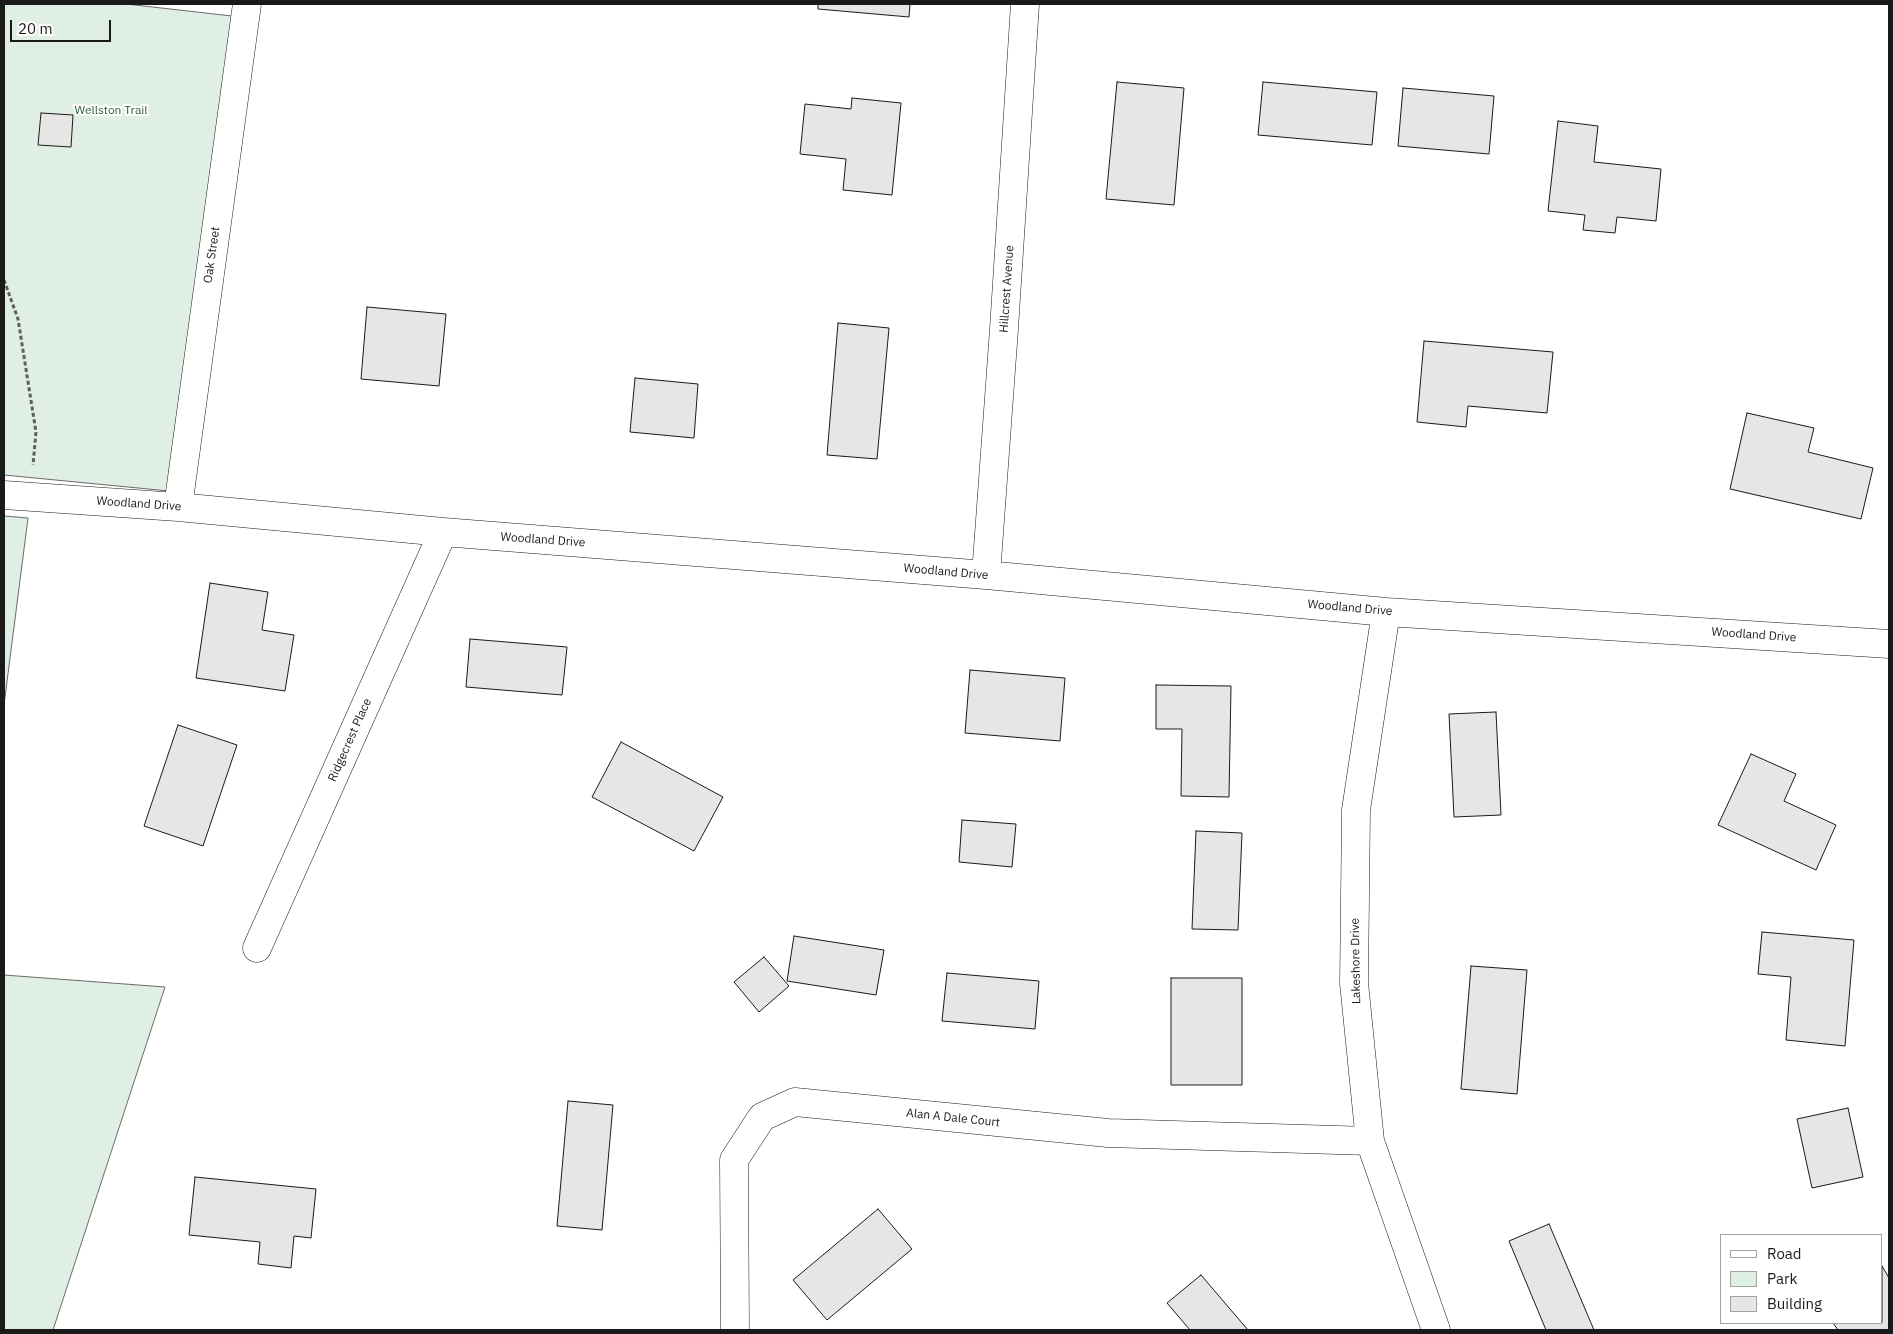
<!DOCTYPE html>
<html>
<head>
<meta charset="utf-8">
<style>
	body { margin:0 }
	#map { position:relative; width:1893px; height:1334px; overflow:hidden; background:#fff; font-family:"IBM Plex Sans",sans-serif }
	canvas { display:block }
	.frame { position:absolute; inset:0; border:5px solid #1a1a1a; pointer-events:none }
	.legend { position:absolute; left:1720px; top:1234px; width:162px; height:90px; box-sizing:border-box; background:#fff; border:1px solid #a3a3a3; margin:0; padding:6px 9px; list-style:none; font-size:15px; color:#1a1a1a }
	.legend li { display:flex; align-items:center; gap:10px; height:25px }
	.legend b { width:25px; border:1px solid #a3a3a3 }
	.scale { position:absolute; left:10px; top:20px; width:101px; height:22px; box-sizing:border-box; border:2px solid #1a1a1a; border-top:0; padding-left:6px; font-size:15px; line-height:18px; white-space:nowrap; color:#1a1a1a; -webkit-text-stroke:4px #fff; paint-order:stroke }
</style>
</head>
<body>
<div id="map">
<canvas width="1893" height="1334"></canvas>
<div class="frame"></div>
<ul class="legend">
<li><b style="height:6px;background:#fff"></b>Road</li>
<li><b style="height:14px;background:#e0efe3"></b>Park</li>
<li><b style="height:14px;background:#e6e6e6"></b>Building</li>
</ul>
<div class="scale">20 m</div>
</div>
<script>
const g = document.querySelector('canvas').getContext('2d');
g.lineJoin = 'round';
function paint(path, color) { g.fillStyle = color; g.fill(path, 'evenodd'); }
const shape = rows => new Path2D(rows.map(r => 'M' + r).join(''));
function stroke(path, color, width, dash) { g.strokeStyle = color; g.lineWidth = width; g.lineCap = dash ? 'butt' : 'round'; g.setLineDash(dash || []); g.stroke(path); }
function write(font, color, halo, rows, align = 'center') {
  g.font = font + ' "IBM Plex Sans",sans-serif'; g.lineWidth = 4; g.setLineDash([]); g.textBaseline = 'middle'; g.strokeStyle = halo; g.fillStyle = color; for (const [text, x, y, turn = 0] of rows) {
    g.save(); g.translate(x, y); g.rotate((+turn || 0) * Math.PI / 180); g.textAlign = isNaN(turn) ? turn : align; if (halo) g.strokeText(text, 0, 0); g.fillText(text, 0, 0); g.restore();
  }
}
const green = shape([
	[4,4,126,4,232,16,169,491,4,475,4,4],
	[4,516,28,518,4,705,4,516],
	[4,975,165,987,53,1330,4,1330,4,975]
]);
paint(green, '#e0efe3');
stroke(green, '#6a6a6a', 1);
const building = shape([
	[818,4,910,4,909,17,818,9,818,4],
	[1117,82,1184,88,1174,205,1106,199,1117,82],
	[1263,82,1377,92,1372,145,1258,135,1263,82],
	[1403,88,1494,96,1489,154,1398,146,1403,88],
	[852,98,901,103,892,195,843,190,846,159,800,154,805,104,851,109,852,98],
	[41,113,73,115,71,147,38,145,41,113],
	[1558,121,1598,126,1594,162,1661,169,1656,221,1617,217,1615,233,1583,230,1585,215,1548,211,1558,121],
	[367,307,446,314,439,386,361,379,367,307],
	[838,323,889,328,877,459,827,455,838,323],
	[1424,341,1553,352,1547,413,1468,406,1466,427,1417,422,1424,341],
	[635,378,698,384,694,438,630,432,635,378],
	[1747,413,1814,428,1808,452,1873,468,1861,519,1730,489,1747,413],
	[210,583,268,592,262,630,294,635,285,691,196,678,210,583],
	[470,639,567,647,562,695,466,687,470,639],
	[970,670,1065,678,1060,741,965,733,970,670],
	[1156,685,1231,686,1229,797,1181,796,1182,729,1156,729,1156,685],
	[1496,712,1501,815,1454,817,1449,714,1496,712],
	[178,725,237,745,203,846,144,826,178,725],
	[621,742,723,797,694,851,592,797,621,742],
	[1751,754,1796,774,1784,801,1836,825,1816,870,1718,825,1751,754],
	[962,820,1016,824,1012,867,959,862,962,820],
	[1196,831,1242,833,1238,930,1192,929,1196,831],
	[1762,932,1854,940,1845,1046,1786,1040,1791,977,1758,974,1762,932],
	[794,936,884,950,876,995,787,981,794,936],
	[764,957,789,986,759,1012,734,982,764,957],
	[1471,966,1527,970,1517,1094,1461,1089,1471,966],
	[947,973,1039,981,1035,1029,942,1021,947,973],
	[1171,978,1242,978,1242,1085,1171,1085,1171,978],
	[568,1101,613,1105,602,1230,557,1226,568,1101],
	[1848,1108,1863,1177,1812,1188,1797,1119,1848,1108],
	[195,1177,316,1189,311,1238,294,1236,291,1268,258,1264,260,1242,189,1235,195,1177],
	[878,1209,912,1249,827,1320,793,1280,878,1209],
	[1549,1224,1594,1330,1546,1330,1509,1241,1549,1224],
	[1882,1266,1889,1278,1889,1330,1838,1330,1833,1323,1882,1323,1882,1266],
	[1201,1275,1248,1330,1190,1330,1167,1303,1201,1275]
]);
paint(building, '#e6e6e6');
stroke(building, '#1a1a1a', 1);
const street = shape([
	[4,495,178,507,443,532,986,575,1386,612,1889,644],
	[178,507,247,4],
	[986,575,1004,329,1025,4],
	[1386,612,1356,810,1354,983,1370,1141,1436,1330],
	[257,948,443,532],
	[735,1330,734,1160,762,1117,795,1102,1108,1133,1370,1141]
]);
stroke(street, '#1a1a1a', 29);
stroke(shape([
	[4,280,18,319,36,432,33,465]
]), '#5f5f5f', 3, [4, 2.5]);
stroke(street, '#fff', 28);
write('12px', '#2b5a34', '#fff', [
	["Wellston Trail",111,111]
]);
write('12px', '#1a1a1a', '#fff', [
	["Oak Street",212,255,-82],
	["Hillcrest Avenue",1007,289,-86],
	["Woodland Drive",139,504,4],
	["Woodland Drive",543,540,4],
	["Woodland Drive",946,572,5],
	["Woodland Drive",1350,608,5],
	["Woodland Drive",1754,635,4],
	["Ridgecrest Place",350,740,-66],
	["Lakeshore Drive",1356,961,-91],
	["Alan A Dale Court",953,1118,6]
]);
</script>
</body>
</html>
